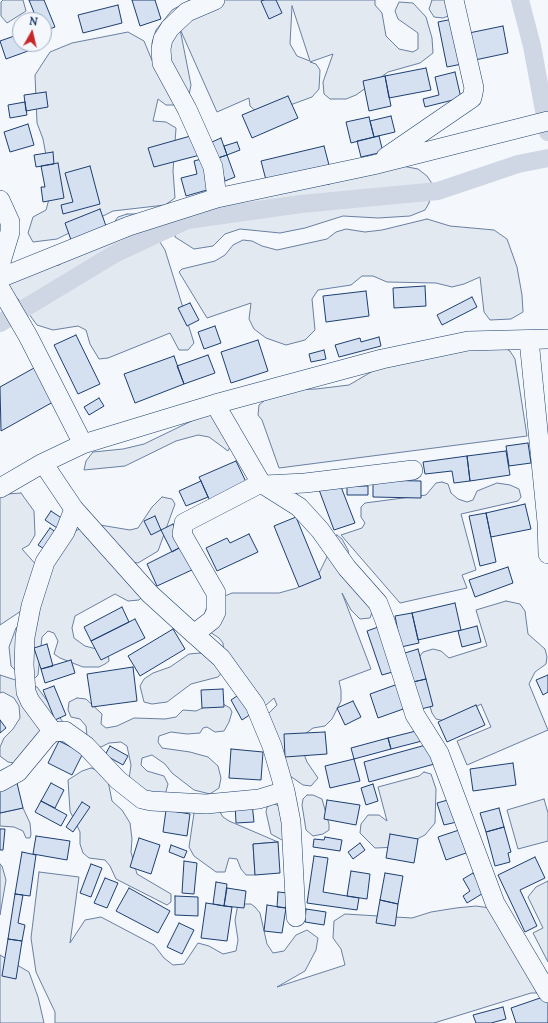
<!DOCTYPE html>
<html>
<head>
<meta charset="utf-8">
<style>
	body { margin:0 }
	#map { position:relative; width:548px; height:1023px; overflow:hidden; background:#f4f7fb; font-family:Lora,serif }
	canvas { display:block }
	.north { position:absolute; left:12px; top:12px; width:40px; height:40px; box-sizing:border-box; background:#f4f7fb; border:1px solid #9eadc5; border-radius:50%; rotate:8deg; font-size:11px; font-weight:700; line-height:16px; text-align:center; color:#1d3f73 }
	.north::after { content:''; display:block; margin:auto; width:14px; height:18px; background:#c62828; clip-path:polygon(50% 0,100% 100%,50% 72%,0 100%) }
</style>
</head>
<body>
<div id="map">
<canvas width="548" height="1023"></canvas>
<div class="north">N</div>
</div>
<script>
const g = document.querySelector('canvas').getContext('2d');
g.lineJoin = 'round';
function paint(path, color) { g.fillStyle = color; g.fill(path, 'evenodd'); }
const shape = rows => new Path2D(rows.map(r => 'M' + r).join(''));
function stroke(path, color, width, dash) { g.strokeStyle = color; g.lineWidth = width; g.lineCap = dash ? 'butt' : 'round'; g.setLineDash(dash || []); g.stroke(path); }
const green = shape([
	[3,0,23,0,26,11,7,23,1,16,1,2,3,0],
	[190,0,375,0,375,5,382,13,386,36,399,49,413,52,418,49,418,33,398,19,395,11,399,2,413,3,426,17,432,38,433,53,420,63,388,72,356,95,346,99,330,99,324,94,323,82,333,54,310,62,316,64,320,70,319,89,312,97,271,112,258,113,250,106,249,98,217,112,180,29,191,85,188,100,179,105,166,105,158,99,153,121,166,122,176,128,173,171,175,198,165,205,113,211,57,239,33,242,28,233,33,217,46,210,52,188,43,139,37,123,35,75,50,52,72,43,128,32,144,41,156,70,152,43,156,30,172,10,190,0],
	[292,6,310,61,297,56,290,44,292,6],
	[432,0,450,0,451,15,443,18,434,17,429,9,432,0],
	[397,165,418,169,427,176,433,185,429,203,425,210,410,216,378,218,343,216,305,228,280,233,240,229,225,234,213,246,194,249,175,237,174,218,189,201,330,184,337,177,397,165],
	[127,214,142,214,165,250,194,343,188,350,179,350,170,333,108,358,99,359,90,344,86,330,78,326,53,330,37,325,18,299,9,291,6,280,50,266,59,265,113,224,118,217,127,214],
	[427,219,450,226,494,230,507,239,517,267,522,295,523,312,511,319,490,320,484,312,480,277,464,284,452,287,436,283,387,282,373,276,362,276,351,285,318,290,312,299,315,330,305,340,286,345,266,338,254,329,249,319,251,303,207,318,179,272,182,269,215,261,225,255,233,245,243,240,252,241,262,246,277,250,327,239,336,232,346,229,365,232,382,230,427,219],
	[500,346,510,351,515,359,527,436,279,468,262,420,258,415,259,405,265,400,291,390,316,389,349,385,378,368,438,352,500,346],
	[204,415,217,416,231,445,228,451,209,437,198,435,176,441,125,466,84,470,86,461,93,452,123,449,144,444,204,415],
	[442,482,448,484,451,493,458,499,467,502,473,500,477,491,497,483,510,485,519,489,521,497,518,501,461,514,476,570,462,575,467,588,400,603,341,535,362,528,365,523,361,517,361,507,365,503,426,495,436,483,442,482],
	[21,493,34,511,35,535,29,545,22,549,39,568,27,607,0,625,0,498,7,494,21,493],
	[162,497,172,499,175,504,158,551,138,563,119,559,100,525,130,530,138,528,152,507,162,497],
	[79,529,85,530,143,596,139,600,128,601,115,594,75,616,72,628,74,638,85,646,108,652,109,661,105,664,99,667,83,667,60,658,54,654,58,641,54,633,48,631,42,637,38,675,35,678,22,677,11,666,9,647,16,628,31,613,45,568,71,534,79,529],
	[337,535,342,539,348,550,351,570,373,610,370,618,360,619,351,610,342,593,371,669,339,681,341,690,341,701,332,719,325,726,313,728,301,737,301,746,307,762,318,778,311,786,303,785,283,771,268,714,277,705,274,698,265,706,224,654,223,643,219,638,207,630,203,619,208,603,232,593,279,593,297,588,319,573,327,557,326,543,329,538,337,535],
	[506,601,520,604,525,611,528,634,545,649,547,657,546,664,535,672,529,684,548,730,467,765,457,741,491,727,481,704,450,722,436,719,432,713,418,669,417,660,423,652,433,649,441,651,449,658,487,646,476,610,506,601],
	[200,653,210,654,223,671,218,677,191,684,167,702,152,704,144,702,140,686,144,679,153,673,170,667,189,654,200,653],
	[0,675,37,687,63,722,26,765,8,762,0,756,0,747,4,738,13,729,20,718,19,706,14,698,3,692,0,693,0,675],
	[77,698,86,699,102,714,101,724,106,728,117,726,134,718,165,719,176,717,183,710,196,711,218,701,230,708,232,712,229,722,224,731,215,732,207,727,203,728,200,733,187,734,171,732,159,736,158,742,162,748,190,752,208,757,218,766,221,778,219,788,210,794,194,790,172,773,165,764,152,755,142,758,141,765,147,771,164,776,168,784,165,795,156,798,129,779,131,765,127,746,121,742,109,743,101,747,93,744,87,736,86,726,80,719,71,717,68,710,69,702,77,698],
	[91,768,102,772,108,781,112,801,122,810,130,823,132,839,131,852,137,874,171,894,171,902,167,905,116,879,110,866,105,860,89,858,83,853,80,844,80,832,70,811,68,780,82,771,91,768],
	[424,772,431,774,436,789,435,823,425,835,401,847,375,848,360,833,361,824,368,815,379,815,387,821,378,787,419,776,424,772],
	[307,795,313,795,322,799,329,824,329,830,323,834,313,836,306,830,302,805,303,799,307,795],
	[544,799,548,813,548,841,518,849,507,810,544,799],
	[273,803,284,809,291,839,282,840,271,834,266,812,267,807,273,803],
	[199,806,218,809,223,817,229,821,278,842,253,844,255,875,246,875,241,869,237,859,229,858,225,872,216,872,194,856,189,847,194,813,199,806],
	[23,808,30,823,31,834,30,838,26,838,23,831,14,827,0,826,0,813,23,808],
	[0,864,2,866,6,880,0,915,0,864],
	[39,872,79,877,70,943,85,920,101,917,154,945,164,958,173,965,184,964,198,943,209,946,223,954,236,951,238,940,235,920,238,904,251,904,255,907,260,913,267,944,273,953,284,951,296,935,307,930,318,938,316,950,305,971,277,987,345,965,341,949,333,938,334,921,345,914,412,918,431,912,456,908,476,906,497,909,537,993,531,993,434,1023,55,1023,55,1012,36,972,31,938,39,872],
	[548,881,548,962,533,933,543,928,528,897,536,887,548,881],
	[0,955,29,972,38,997,44,1023,0,1023,0,955]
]);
paint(green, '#e3e9f0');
stroke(green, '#687fa3', 1);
stroke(shape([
	[520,0,532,46,548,132],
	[0,323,116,253,187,220,301,204,438,191,518,164,548,158]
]), '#cfd7e4', 18);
const building = shape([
	[29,0,44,0,55,27,44,31,44,20,37,20,29,0],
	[132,0,155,0,161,19,140,26,132,0],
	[264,0,276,0,282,13,269,19,261,1,264,0],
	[118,5,122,23,83,33,78,15,118,5],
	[453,19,462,64,447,67,438,22,453,19],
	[503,26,508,53,475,60,469,33,503,26],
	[20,34,20,44,25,44,28,51,6,59,0,41,20,34],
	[426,68,431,90,389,98,385,76,426,68],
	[455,72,461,98,425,107,423,99,439,95,435,77,455,72],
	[385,76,391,106,369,111,363,81,385,76],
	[46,92,48,107,26,111,24,95,46,92],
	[288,96,298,118,252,138,242,115,288,96],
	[25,102,27,115,10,118,8,105,25,102],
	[391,116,395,132,374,137,370,121,391,116],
	[369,117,374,137,351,143,346,122,369,117],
	[28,124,34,145,10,152,4,132,28,124],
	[194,135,200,155,154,167,148,148,194,135],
	[379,136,383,152,361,157,357,141,379,136],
	[221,138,227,155,218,158,212,142,221,138],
	[237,142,240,150,227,155,224,146,237,142],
	[324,146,329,165,266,180,261,161,324,146],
	[53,152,54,164,36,167,34,155,53,152],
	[227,155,235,177,225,181,218,158,227,155],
	[205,158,214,188,186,196,181,178,197,174,194,161,205,158],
	[58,163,64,198,43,202,41,187,45,187,41,166,58,163],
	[90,166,100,204,63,214,61,205,73,202,65,173,90,166],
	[100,209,106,226,71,240,65,223,100,209],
	[425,286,426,306,394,308,393,288,425,286],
	[366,291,369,316,326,322,323,296,366,291],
	[472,297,477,307,442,325,437,315,472,297],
	[190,303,199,320,187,326,178,308,190,303],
	[215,326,221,343,204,349,198,332,215,326],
	[76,335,100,384,78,394,54,345,76,335],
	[379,337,381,346,339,357,335,345,360,338,361,342,379,337],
	[258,340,268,371,231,383,221,352,258,340],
	[324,350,326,359,311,362,309,354,324,350],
	[208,355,215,373,184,384,177,366,208,355],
	[174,356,184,384,135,403,124,374,174,356],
	[34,368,53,402,1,431,0,387,34,368],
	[99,398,104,406,89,415,84,407,99,398],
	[528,443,531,463,509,466,506,446,528,443],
	[506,451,510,475,470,481,467,456,506,451],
	[467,456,470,481,454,483,452,471,425,474,423,462,467,456],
	[236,461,247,484,210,501,199,477,236,461],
	[338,479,355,523,334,530,318,487,338,479],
	[373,480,421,481,421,498,373,497,373,480],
	[201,481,208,497,186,506,179,491,201,481],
	[347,486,368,486,368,495,347,495,347,486],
	[525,504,531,529,491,537,486,513,525,504],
	[51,511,66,521,60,530,45,520,51,511],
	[486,513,496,562,480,566,469,516,486,513],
	[155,516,161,530,151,535,144,521,155,516],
	[296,517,321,578,299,587,274,526,296,517],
	[173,524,183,546,172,552,161,530,173,524],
	[50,528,60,535,49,552,38,545,50,528],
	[249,534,258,552,217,571,206,548,227,538,230,543,249,534],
	[183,546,194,569,157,586,147,564,183,546],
	[508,567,513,583,475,597,469,580,508,567],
	[455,603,461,630,418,640,412,613,455,603],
	[122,607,129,622,91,641,84,627,122,607],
	[412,613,419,643,401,647,395,616,412,613],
	[135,619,145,638,101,660,91,641,135,619],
	[381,626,396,671,382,675,367,631,381,626],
	[477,626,481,642,462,647,458,631,477,626],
	[173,629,185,649,140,676,128,656,173,629],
	[47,644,53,666,41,669,34,648,47,644],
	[418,649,426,679,413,682,405,653,418,649],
	[71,660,75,673,45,683,41,669,71,660],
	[133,667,137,701,92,707,87,674,133,667],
	[548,675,548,692,543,695,536,680,548,675],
	[426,679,433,706,421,709,413,682,426,679],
	[398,684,406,708,378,718,370,694,398,684],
	[54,686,66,715,55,720,43,690,54,686],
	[223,689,224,707,202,708,201,690,223,689],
	[240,694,251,714,242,720,231,700,240,694],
	[353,701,361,717,345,725,337,708,353,701],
	[476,705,485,725,447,742,438,722,476,705],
	[0,720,6,728,0,733,0,720],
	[420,730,422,741,391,749,388,738,420,730],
	[325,732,327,754,285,757,284,734,325,732],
	[388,738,391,749,354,759,351,748,388,738],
	[59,741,83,753,72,775,48,763,59,741],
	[433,743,438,763,369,782,364,762,433,743],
	[110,746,128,756,123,765,105,755,110,746],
	[231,749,263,752,261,780,229,778,231,749],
	[354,759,360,781,330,788,325,766,354,759],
	[513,763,516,785,473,791,470,769,513,763],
	[17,783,23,808,0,813,0,787,17,783],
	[51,783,64,790,55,808,41,801,51,783],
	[373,784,378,801,366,805,361,788,373,784],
	[455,798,461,821,444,825,437,803,455,798],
	[327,800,360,805,356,825,324,819,327,800],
	[41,801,67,815,61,826,35,812,41,801],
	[82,802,90,807,73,832,66,827,82,802],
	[252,803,254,822,236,823,235,804,252,803],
	[499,808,504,827,486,832,480,813,499,808],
	[166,810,190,814,187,836,163,832,166,810],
	[504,827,511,852,508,853,510,862,495,866,486,832,504,827],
	[0,829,5,829,3,850,0,850,0,829],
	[462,829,469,852,446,860,438,837,462,829],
	[390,834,418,839,414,863,386,858,390,834],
	[36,836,70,841,67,860,33,854,36,836],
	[325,837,342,840,340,851,313,847,314,839,324,840,325,837],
	[139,838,160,845,151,874,130,867,139,838],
	[278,842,280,873,255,875,253,844,278,842],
	[360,843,365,850,353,859,348,852,360,843],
	[171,845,187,851,184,858,169,852,171,845],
	[22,852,36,855,30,896,15,894,22,852],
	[314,856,328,858,323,892,359,898,357,910,307,903,314,856],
	[535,857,545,878,520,890,537,926,525,932,498,875,535,857],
	[184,861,197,863,194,894,182,893,184,861],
	[91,864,102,868,91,897,80,893,91,864],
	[351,871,370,874,367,899,347,896,351,871],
	[385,873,403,876,398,904,380,900,385,873],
	[473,873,485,892,467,903,463,896,470,891,463,879,473,873],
	[105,878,118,883,107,908,94,903,105,878],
	[216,882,227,884,224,906,213,904,216,882],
	[129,888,170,911,158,933,116,911,129,888],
	[227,888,246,891,244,908,224,906,227,888],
	[278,892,288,893,286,908,277,907,278,892],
	[15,894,23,895,18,923,25,925,22,941,8,939,15,894],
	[175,896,198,897,198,916,175,915,175,896],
	[380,900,398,904,395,926,376,923,380,900],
	[206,903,232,907,227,941,201,938,206,903],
	[267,905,286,908,282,933,264,931,267,905],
	[306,909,326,912,324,925,305,922,306,909],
	[179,923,194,930,182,954,167,947,179,923],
	[8,939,22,941,16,979,2,976,8,939],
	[546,996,548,1003,548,1023,516,1023,511,1008,546,996],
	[503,1007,506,1019,491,1023,476,1023,473,1015,503,1007]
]);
paint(building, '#d5e0f0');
stroke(building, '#1d3f73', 1);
const minor = shape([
	[215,0,187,12,170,28,163,39,161,49,162,63,187,109,213,167,217,198],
	[386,157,472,98,474,88,454,0],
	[0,200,10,222,10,232,0,265],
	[0,278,129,226,217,198,373,165,548,121],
	[0,288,28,336,83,444],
	[529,340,547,522,548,554],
	[43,463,74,509,150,594,194,634,212,620,216,612,216,593,182,534,184,523,261,483,215,404],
	[261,483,299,507,320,530,347,568,378,603,385,621,415,715,439,753,495,903,548,993],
	[265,485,305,483,413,470],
	[0,488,43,463,83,444,215,404,382,359,468,341,548,339],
	[194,634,221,658,255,705,272,746,285,791,291,822,296,917],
	[53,732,30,701,26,692,24,665,25,637,31,606,45,562,65,532,74,509],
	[0,782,18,772,47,737,53,732,65,731,86,746,118,780,142,799,151,801,206,804,259,799,285,791]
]);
stroke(minor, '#1d3f73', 20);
stroke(minor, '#f4f7fb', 19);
</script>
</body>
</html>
